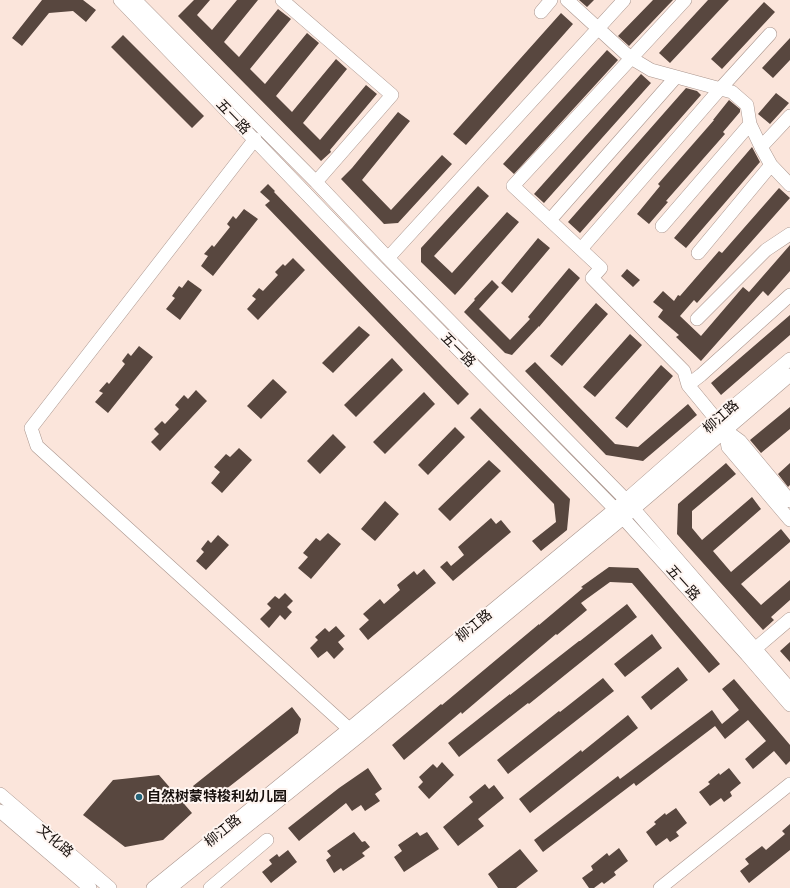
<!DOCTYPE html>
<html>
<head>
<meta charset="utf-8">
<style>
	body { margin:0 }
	canvas { display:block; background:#fbe5db }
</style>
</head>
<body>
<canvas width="790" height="888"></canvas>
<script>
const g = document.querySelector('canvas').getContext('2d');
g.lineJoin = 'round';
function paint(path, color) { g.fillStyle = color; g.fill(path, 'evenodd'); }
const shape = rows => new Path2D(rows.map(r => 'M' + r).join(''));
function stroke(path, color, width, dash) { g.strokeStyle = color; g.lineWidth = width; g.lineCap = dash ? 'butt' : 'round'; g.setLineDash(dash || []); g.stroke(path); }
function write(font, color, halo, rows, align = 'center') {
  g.font = font + ' Mulish,"Noto Sans SC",sans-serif'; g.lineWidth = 4; g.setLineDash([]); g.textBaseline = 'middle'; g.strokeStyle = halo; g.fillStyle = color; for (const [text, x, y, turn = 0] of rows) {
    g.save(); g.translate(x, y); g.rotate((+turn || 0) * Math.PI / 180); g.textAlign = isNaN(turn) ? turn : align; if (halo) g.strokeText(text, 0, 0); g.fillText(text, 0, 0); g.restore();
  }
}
paint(shape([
	[42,0,83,0,96,10,86,22,73,11,49,13,22,46,12,38],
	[194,0,210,0,197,15,212,30,237,0,258,0,224,42,239,57,278,9,291,19,250,69,265,84,307,33,319,43,276,96,292,112,336,59,347,69,303,123,320,140,366,85,377,94,330,150,331,152,321,161,178,16],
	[579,0,594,0,587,7],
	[653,0,673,0,629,46,618,36],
	[708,0,729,0,670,63,659,53],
	[764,2,775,12,722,69,711,59],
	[561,13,573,24,466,145,453,134],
	[123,35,204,116,192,128,111,47],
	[790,38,790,60,773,78,762,68],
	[607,50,618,60,514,174,503,164],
	[641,74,651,83,544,203,534,194],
	[686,88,697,91,701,95,580,233,568,222],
	[776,93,789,103,770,124,758,114],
	[729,100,740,109,740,112,723,132,725,134,666,201,668,202,649,224,637,214,660,186,658,184,714,120,713,120],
	[398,112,410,121,362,180,391,210,442,155,452,164,398,223,384,224,341,179,352,168],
	[752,147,760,162,686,248,674,238],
	[268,184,275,191,274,192,469,394,458,405,265,205,270,201,260,192],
	[478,186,489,196,434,256,452,273,507,212,519,222,464,285,455,295,421,262,421,248],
	[779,188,790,198,697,303,694,300,680,316,701,336,743,287,749,292,790,245,790,271,768,296,763,291,701,361,676,337,679,335,658,317,663,310,653,302,663,291,674,301,678,295,680,296,719,251,722,253],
	[244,209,258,219,213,276,201,266,208,256,204,254,212,245,214,247,230,227,227,224,233,216,236,219],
	[538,238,550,248,512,293,501,283],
	[293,258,305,270,258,320,247,309,256,299,252,296,259,288,263,291,278,275,275,272,283,264,285,266],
	[569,268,580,278,539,327,539,326,512,355,505,353,464,312,475,300,474,299,492,280,499,287,479,309,510,340,530,319,528,317],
	[627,269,640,280,633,287,621,276],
	[188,280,202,290,180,320,166,309,175,298,172,296,179,286,182,288],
	[596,303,608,314,562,366,550,356],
	[790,315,790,335,721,395,711,383],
	[359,326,370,335,333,373,322,363],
	[630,334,642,345,595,397,583,387],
	[139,346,153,357,108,413,95,402,103,393,99,391,107,382,109,384,125,364,122,361,128,353,131,356],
	[392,358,403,370,356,417,344,405],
	[535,362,615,444,638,447,688,404,697,415,643,461,606,455,525,371],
	[661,365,673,376,627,428,615,418],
	[273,379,287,392,261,419,247,406],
	[196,390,207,401,160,451,151,442,159,434,154,429,162,421,165,424,179,409,175,405,184,395,188,399],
	[424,392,435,404,385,454,373,442],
	[790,407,790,429,761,453,750,440],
	[480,408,570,499,567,530,541,551,532,541,556,522,554,504,470,418],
	[455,427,465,437,428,475,418,465],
	[333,434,346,447,320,474,307,461],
	[239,448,252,460,222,493,211,483,220,472,214,467,226,454,230,457],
	[489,460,501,471,450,521,438,509],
	[726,463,736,474,692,511,692,528,702,540,752,497,761,509,713,551,731,572,781,529,790,540,790,542,741,584,761,605,790,580,790,600,771,617,774,620,763,630,677,534,678,504],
	[790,463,790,485,788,487,778,474],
	[385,501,399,514,375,541,361,529],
	[491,518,496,524,501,520,511,532,453,581,440,567,447,561,451,566,464,555,458,547],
	[328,533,341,544,311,579,298,568,308,557,303,553,316,538,320,541],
	[218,535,229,545,206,570,196,561,204,552,201,549,208,540,211,543],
	[609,567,638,568,720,664,709,673,632,583,610,582,581,603,587,610,557,635,556,634,462,714,461,712,404,760,392,745,441,704,442,705,539,624,539,625,583,588,581,587],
	[424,569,436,583,368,640,359,629,369,620,363,614,380,599,384,604,400,590,397,585,414,571,417,575],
	[285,593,293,601,287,607,292,612,285,620,280,615,269,628,260,619,271,608,267,604,275,596,279,599],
	[627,604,637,617,529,704,528,703,459,757,448,743,510,694,510,695,579,641,580,641],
	[336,626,345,636,338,642,344,649,334,659,327,651,318,658,310,648,318,640,315,637,325,628,329,632],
	[652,634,662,648,625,677,614,664],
	[790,642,790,662,780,651],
	[678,667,688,680,651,710,641,697],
	[603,678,614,691,508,774,497,760,559,711,560,712],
	[734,679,790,745,790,761,786,765,774,751,753,769,745,759,766,741,748,720,725,739,715,726,636,786,634,783,543,852,534,840,618,776,620,779,712,710,722,724,739,710,722,689],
	[292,707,301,719,298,733,207,804,193,786],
	[628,715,638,728,530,813,519,799,581,750,582,752],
	[442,762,454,775,429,799,418,787,423,782,419,777,433,764,437,768],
	[368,768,382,789,375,794,380,801,365,811,361,805,352,811,346,803,299,841,288,828,339,788],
	[729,768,741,783,730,792,732,796,724,802,721,798,710,806,699,792,710,784,708,782,719,773,720,775],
	[159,775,192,813,163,840,125,847,83,815,113,780],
	[485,784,489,789,494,785,504,798,478,819,484,826,458,846,443,827,473,802,469,797],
	[676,808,687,823,676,832,679,836,670,842,667,838,656,846,646,832,656,824,654,822,665,813,666,815],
	[790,824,790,850,749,883,740,871,749,864,745,859,762,846,766,850,785,834,782,831],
	[354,832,362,842,365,841,370,847,362,853,365,856,343,871,341,868,334,873,326,860,331,856,327,851],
	[417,832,420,836,427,832,439,849,404,872,394,857,402,851,398,845],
	[619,848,628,861,614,872,616,875,604,884,602,882,594,888,589,888,582,878,593,870,591,866,607,853,609,856],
	[520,849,538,871,516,888,498,888,488,874],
	[288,850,297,862,271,883,262,872,272,864,269,860,277,854,279,857]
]), '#58473f');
const minor = shape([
	[120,0,370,260,615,509,747,655,790,705],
	[135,0,316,182,388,258,626,500,790,689],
	[282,0,392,95,316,182],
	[567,0,625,53,631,58,651,70,732,92,747,105,750,124,662,226],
	[685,0,513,186,601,268,592,278,684,371,688,385,725,430,728,447,790,520],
	[541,12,551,0],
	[750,124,761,147,771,165,790,185],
	[255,139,31,428,37,446,358,737],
	[761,147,790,116],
	[550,220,676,77],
	[581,249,720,89,770,34],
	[698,253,771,165],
	[388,258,624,0],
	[697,319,766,250,790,234],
	[688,385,701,375,790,295],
	[725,430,740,441,790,501],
	[749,654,790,619],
	[0,794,110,888],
	[0,811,90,888],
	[153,888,349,729,626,500,717,420,790,359],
	[170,888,358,737,623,518,790,375],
	[210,888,267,840],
	[660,888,790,784]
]);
stroke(minor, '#aa958d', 14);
stroke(minor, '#fff', 13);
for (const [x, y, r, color] of [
	[139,797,4,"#256479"]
]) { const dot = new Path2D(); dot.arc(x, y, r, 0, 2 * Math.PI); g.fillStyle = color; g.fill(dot); stroke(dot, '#fef5f1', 1.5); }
write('14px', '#17100d', '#fef5f1', [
	["五一路",233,117,46],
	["五一路",458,350,45],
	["柳江路",721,417,-41],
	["五一路",683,583,48],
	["柳江路",474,626,-39],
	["柳江路",223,831,-39],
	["文化路",55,841,40]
]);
write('bold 14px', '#17100d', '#fef5f1', [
	["自然树蒙特梭利幼儿园",147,797]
], 'left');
</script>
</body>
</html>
